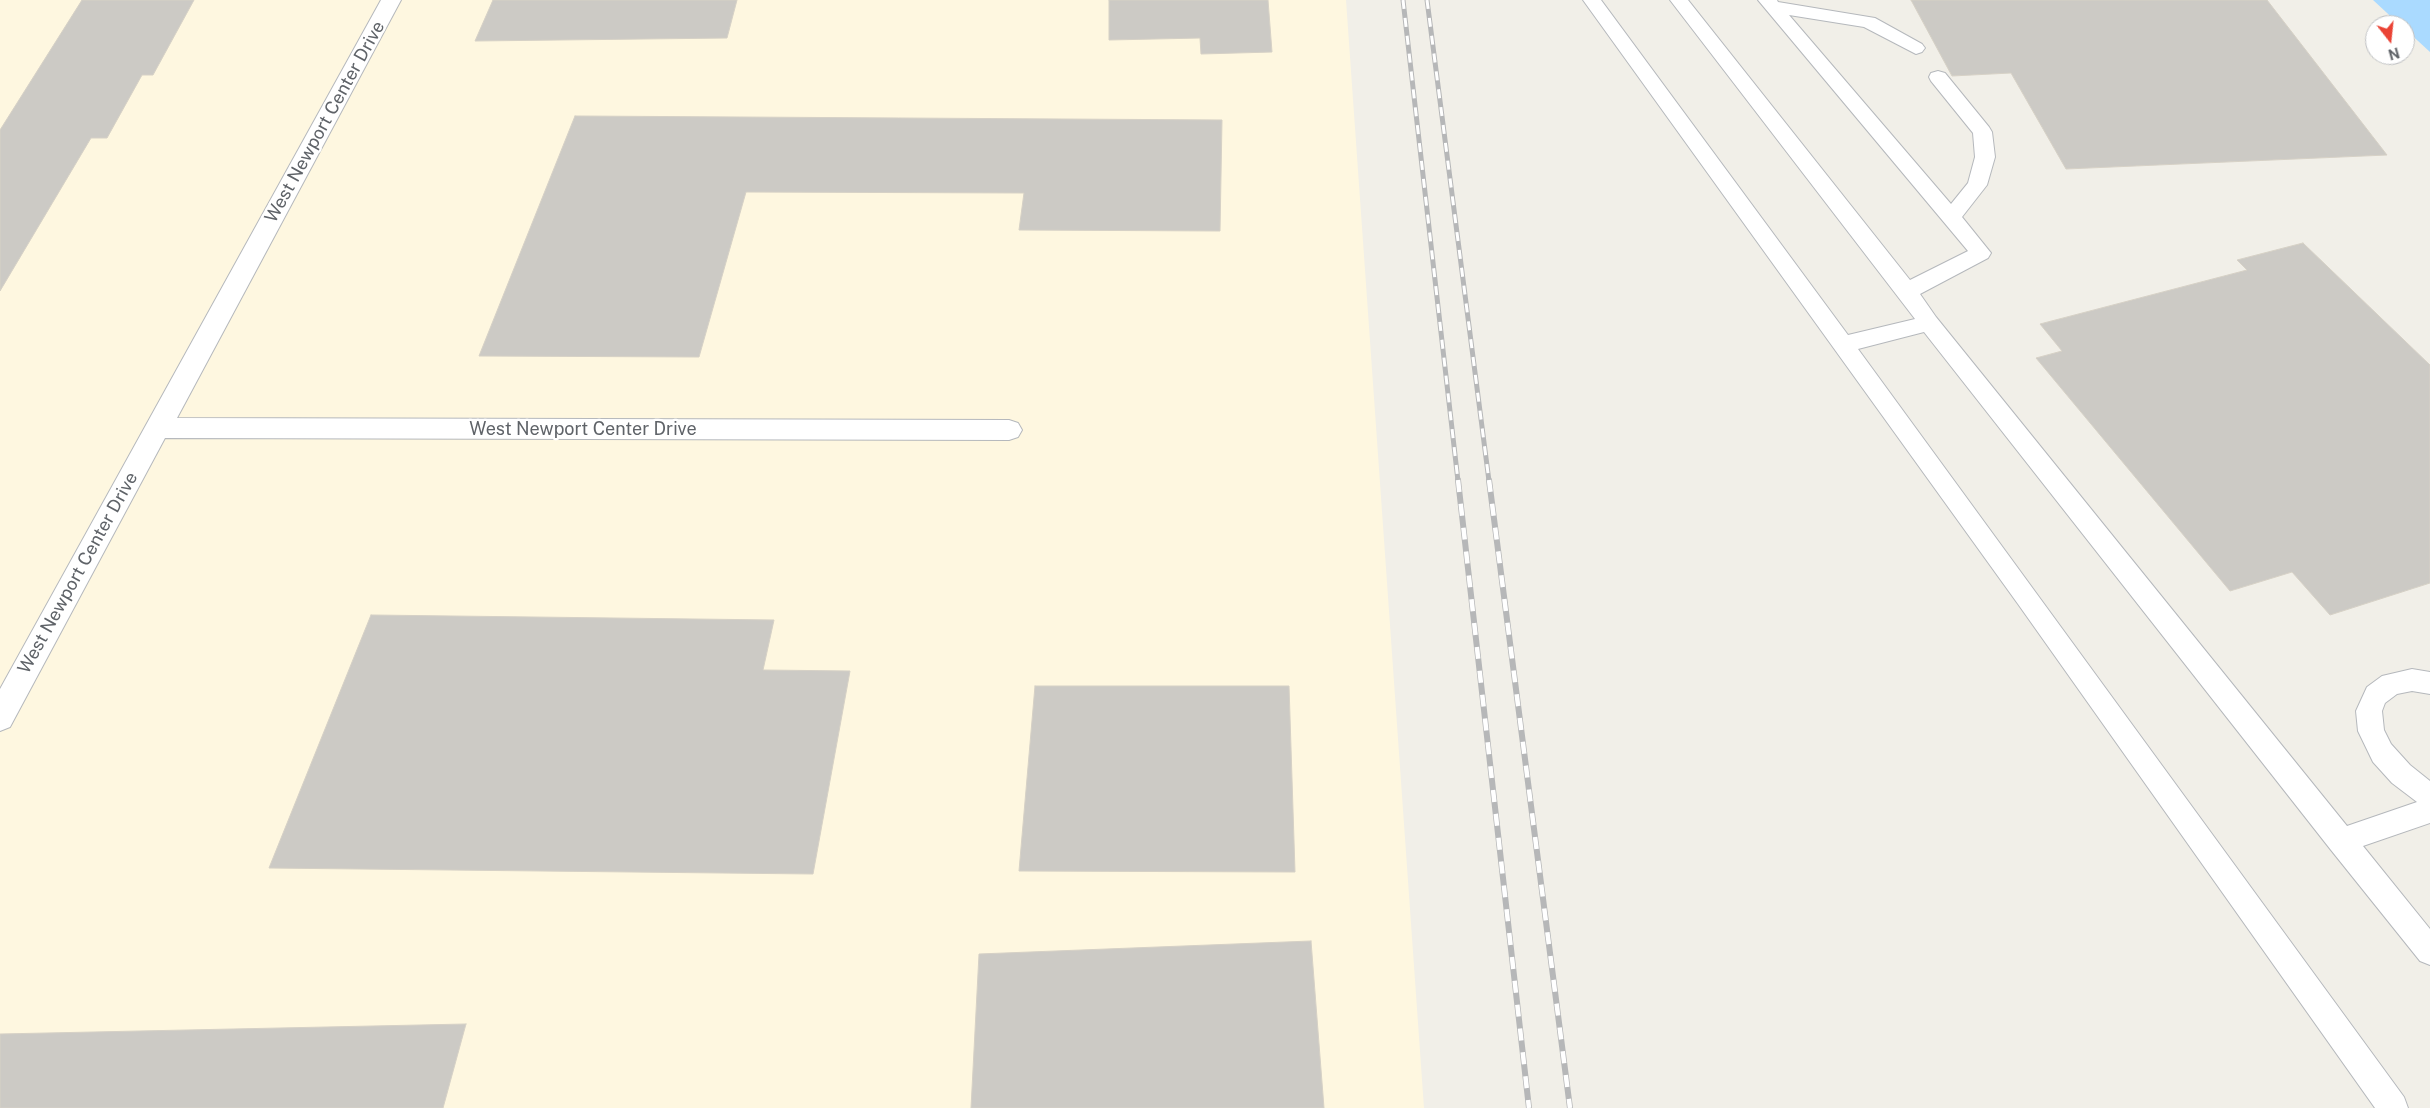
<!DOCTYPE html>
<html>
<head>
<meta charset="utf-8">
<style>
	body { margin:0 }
	#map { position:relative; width:2430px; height:1108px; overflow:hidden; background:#f1efe8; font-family:"Public Sans",sans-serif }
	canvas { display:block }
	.north { position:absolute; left:2365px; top:15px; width:50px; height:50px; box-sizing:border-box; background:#fff; border:1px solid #bfc1c3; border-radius:50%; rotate:164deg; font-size:14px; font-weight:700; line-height:20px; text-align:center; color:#5f6368 }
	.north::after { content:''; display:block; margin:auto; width:18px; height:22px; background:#ea4335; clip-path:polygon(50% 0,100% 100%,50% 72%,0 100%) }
</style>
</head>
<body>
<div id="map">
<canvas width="2430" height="1108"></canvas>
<div class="north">N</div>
</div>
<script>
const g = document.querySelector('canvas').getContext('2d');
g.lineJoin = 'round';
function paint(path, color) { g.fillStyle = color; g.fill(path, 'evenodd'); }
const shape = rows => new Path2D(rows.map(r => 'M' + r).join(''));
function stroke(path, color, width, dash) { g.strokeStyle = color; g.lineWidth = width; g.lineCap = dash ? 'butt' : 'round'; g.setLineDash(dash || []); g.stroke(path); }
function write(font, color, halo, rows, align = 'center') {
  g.font = font + ' "Public Sans",sans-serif'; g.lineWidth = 4.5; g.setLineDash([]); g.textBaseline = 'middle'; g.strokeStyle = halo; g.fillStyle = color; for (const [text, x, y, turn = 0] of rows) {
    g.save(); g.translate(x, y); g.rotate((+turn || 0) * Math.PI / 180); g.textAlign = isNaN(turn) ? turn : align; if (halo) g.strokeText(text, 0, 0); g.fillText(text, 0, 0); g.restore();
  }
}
paint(shape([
	[0,0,1346,0,1424,1108,0,1108]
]), '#fef7e0');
paint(shape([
	[2373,0,2430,0,2430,52,2405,29,2405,25,2400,25]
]), '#aadaff');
const building = shape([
	[82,0,194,0,153,75,142,75,107,138,91,138,0,291,0,130,82,0],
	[493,0,737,0,727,38,475,41,493,0],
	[1109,0,1268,0,1272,52,1201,54,1200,38,1109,40,1109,0],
	[1911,0,2267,0,2387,155,2066,169,2011,73,1952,76,1911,0],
	[575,116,1222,120,1220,231,1019,230,1024,193,746,192,699,357,479,356,575,116],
	[2303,243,2430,365,2430,583,2330,615,2292,572,2230,591,2036,358,2062,351,2040,324,2247,270,2237,260,2303,243],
	[371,615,774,620,763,670,850,671,813,874,269,868,371,615],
	[1035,686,1289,686,1295,872,1019,871,1035,686],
	[1311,941,1324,1108,971,1108,979,954,1311,941],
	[466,1024,443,1108,0,1108,0,1034,466,1024]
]);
paint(building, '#cccac5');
stroke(building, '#d6d1c6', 1);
const service = shape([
	[1583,0,1601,0,1848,335,1915,319,1670,0,1688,0,1910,280,1968,251,1758,0,1777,0,1778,2,1875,18,1922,44,1925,48,1922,52,1916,54,1864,27,1789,15,1951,204,1968,183,1975,157,1973,133,1931,81,1929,77,1931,73,1938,71,1945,73,1989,127,1992,132,1995,157,1987,185,1962,217,1991,253,1988,258,1920,294,1936,317,2347,826,2417,802,2392,783,2373,762,2358,731,2356,711,2367,687,2382,676,2412,669,2430,672,2430,694,2412,691,2397,694,2385,703,2382,711,2384,730,2391,744,2410,765,2430,781,2430,823,2363,846,2430,929,2430,965,2420,961,2331,850,1924,332,1858,349,2404,1097,2408,1108,2375,1108,2018,604,1583,0]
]);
const minor = shape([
	[381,0,401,0,177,418,1009,420,1018,423,1022,430,1018,437,1009,440,165,438,10,727,0,731,0,689,381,0]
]);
stroke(service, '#b5b8bc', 2);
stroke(minor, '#b5b8bc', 2);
paint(service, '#fff');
paint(minor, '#fff');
const railFar1 = shape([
	[1403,0,1458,481],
	[1427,0,1489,481]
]);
const rail = shape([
	[1458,480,1529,1108],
	[1489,480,1570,1108]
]);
stroke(railFar1, '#b6b7b8', 5);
stroke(rail, '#b6b7b8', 6);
stroke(railFar1, '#fff', 3, [9]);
stroke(rail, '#fff', 4.5, [12]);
write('18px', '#5f6368', '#fff', [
	["West Newport Center Drive",325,122,-61],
	["West Newport Center Drive",583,429],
	["West Newport Center Drive",78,573,-61]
]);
</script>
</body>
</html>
